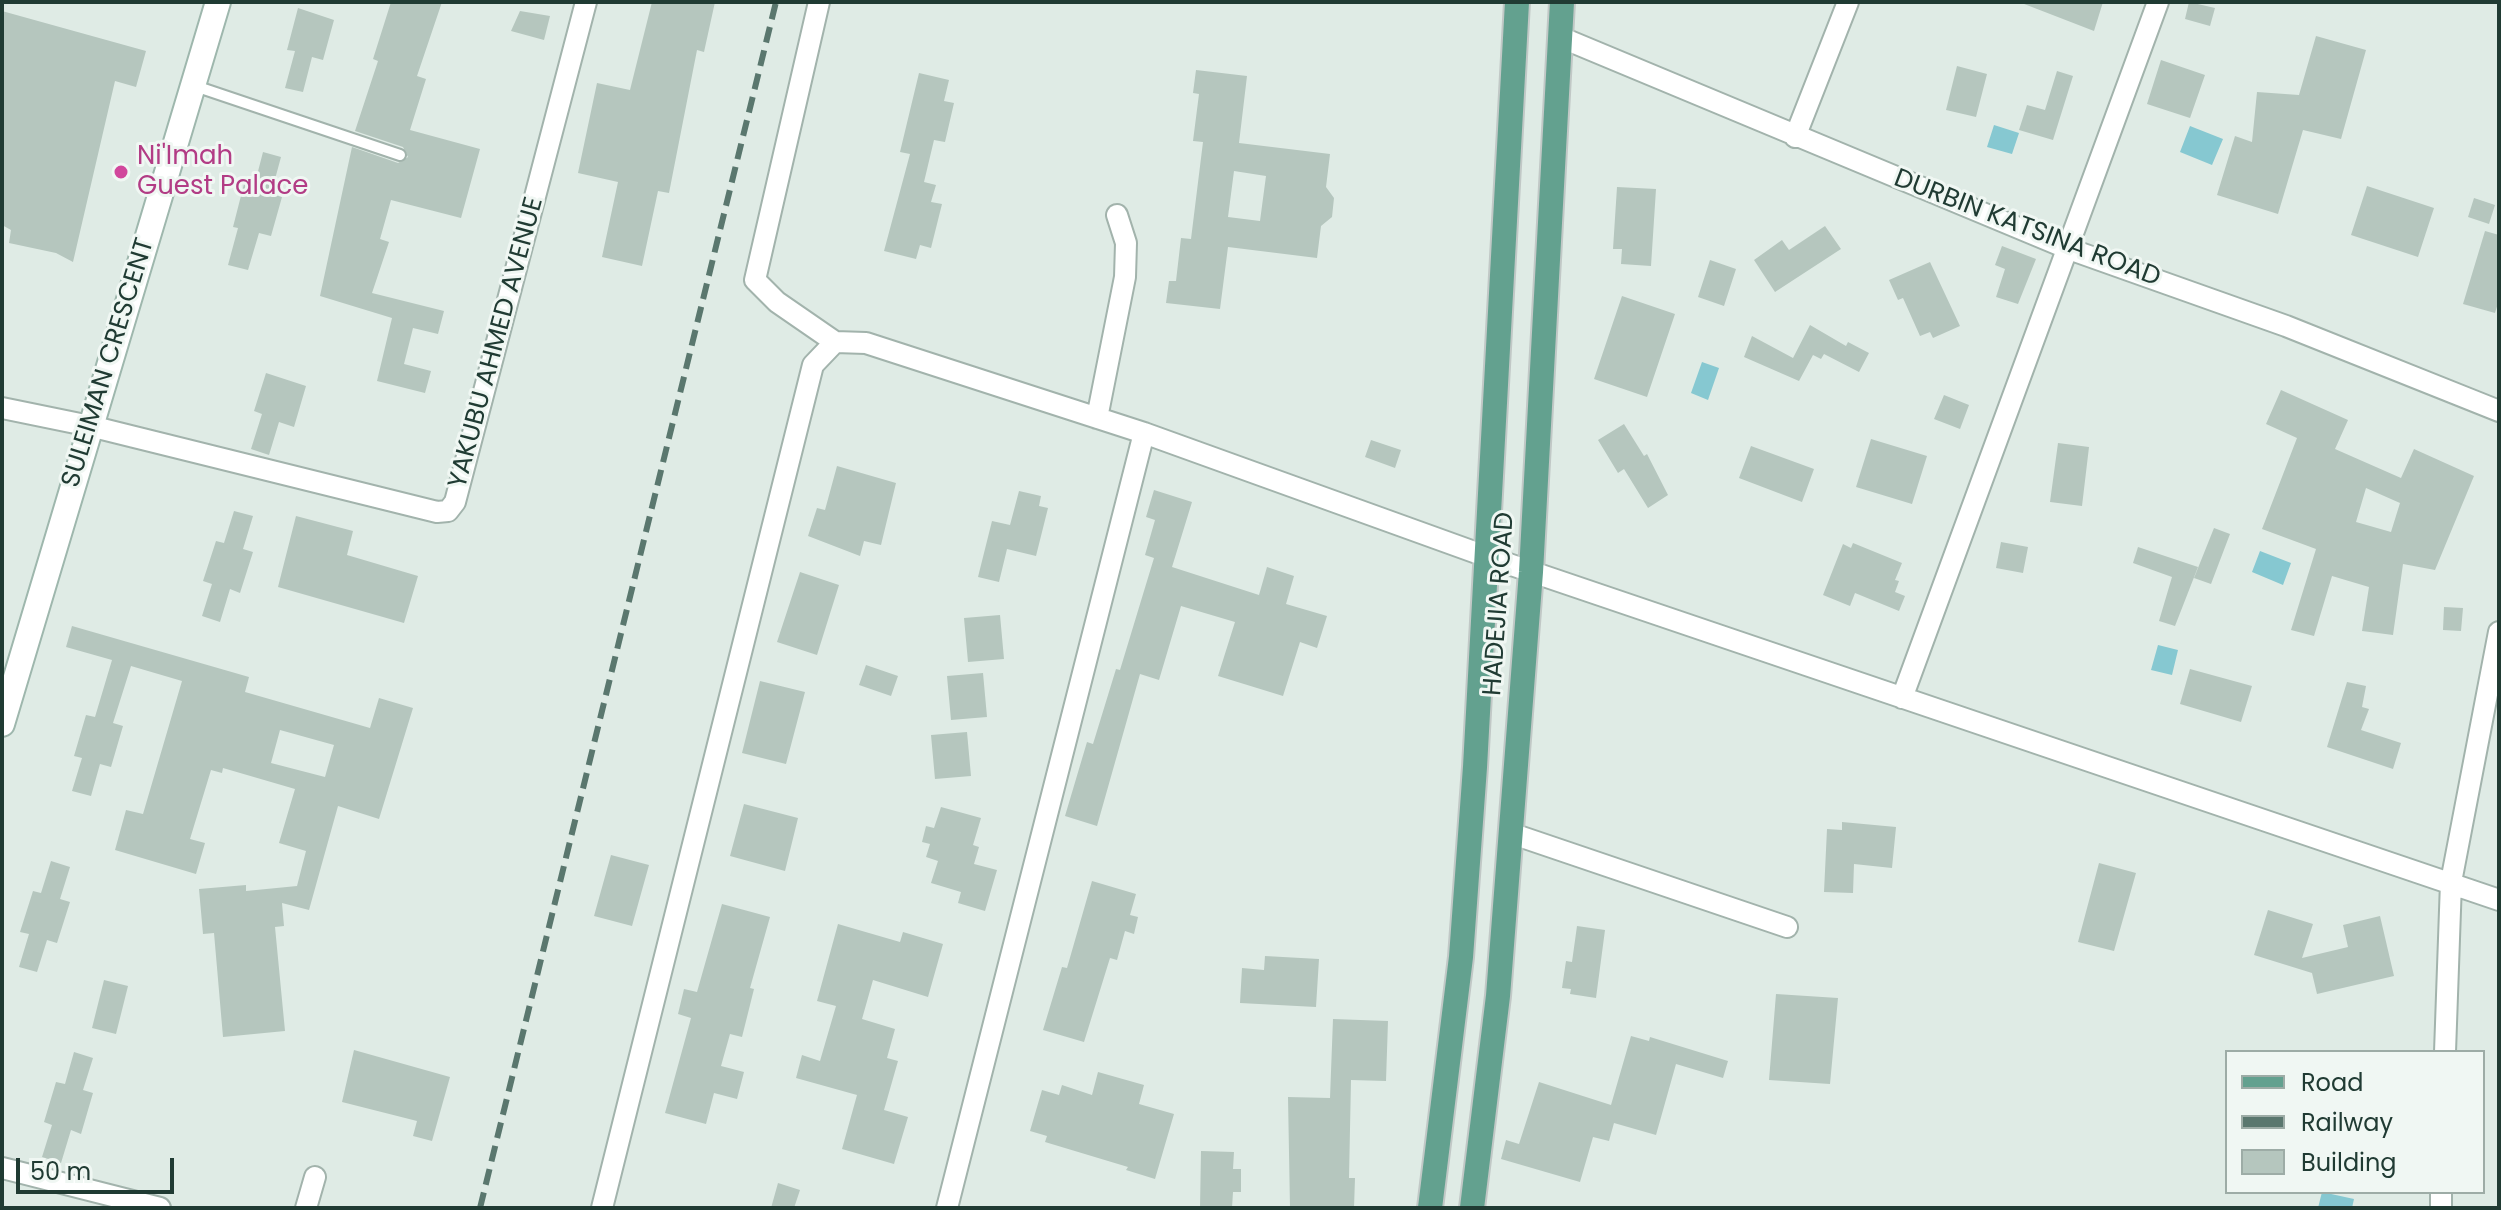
<!DOCTYPE html>
<html>
<head>
<meta charset="utf-8">
<style>
	body { margin:0 }
	#map { position:relative; width:2501px; height:1210px; overflow:hidden; background:#dfebe5; font-family:Poppins,sans-serif }
	canvas { display:block }
	.frame { position:absolute; inset:0; border:4px solid #203b33; pointer-events:none }
	.legend { position:absolute; left:2225px; top:1050px; width:260px; height:144px; box-sizing:border-box; background:#f0f7f3; border:2px solid #9daca6; margin:0; padding:10px 14px; list-style:none; font-size:24px; color:#203b33 }
	.legend li { display:flex; align-items:center; gap:16px; height:40px }
	.legend b { width:40px; border:2px solid #9daca6 }
	.scale { position:absolute; left:16px; top:1158px; width:158px; height:36px; box-sizing:border-box; border:4px solid #203b33; border-top:0; padding-left:10px; font-size:24px; line-height:28px; white-space:nowrap; color:#203b33; -webkit-text-stroke:6px #f0f7f3; paint-order:stroke }
</style>
</head>
<body>
<div id="map">
<canvas width="2501" height="1210"></canvas>
<div class="frame"></div>
<ul class="legend">
<li><b style="height:10px;background:#63a18f"></b>Road</li>
<li><b style="height:10px;background:#5a776e"></b>Railway</li>
<li><b style="height:22px;background:#b5c6be"></b>Building</li>
</ul>
<div class="scale">50 m</div>
</div>
<script>
const g = document.querySelector('canvas').getContext('2d');
g.lineJoin = 'round';
function paint(path, color) { g.fillStyle = color; g.fill(path, 'evenodd'); }
const shape = rows => new Path2D(rows.map(r => 'M' + r).join(''));
function stroke(path, color, width, dash) { g.strokeStyle = color; g.lineWidth = width; g.lineCap = dash ? 'butt' : 'round'; g.setLineDash(dash || []); g.stroke(path); }
function write(font, color, halo, rows, align = 'center') {
  g.font = font + ' Poppins,sans-serif'; g.lineWidth = 6; g.setLineDash([]); g.textBaseline = 'middle'; g.strokeStyle = halo; g.fillStyle = color; for (const [text, x, y, turn = 0] of rows) {
    g.save(); g.translate(x, y); g.rotate((+turn || 0) * Math.PI / 180); g.textAlign = isNaN(turn) ? turn : align; if (halo) g.strokeText(text, 0, 0); g.fillText(text, 0, 0); g.restore();
  }
}
paint(shape([
	[1994,125,2019,133,2012,154,1987,147],
	[2190,126,2223,139,2212,165,2180,152],
	[1702,362,1719,368,1708,400,1691,393],
	[2260,551,2291,563,2283,585,2252,572],
	[2158,645,2178,650,2172,675,2151,670],
	[2322,1192,2354,1199,2352,1208,2318,1208]
]), '#86c8d1');
paint(shape([
	[391,2,442,2,417,76,426,79,410,130,480,149,461,218,391,200,380,239,389,242,372,293,444,311,438,334,413,328,404,364,431,371,425,393,377,381,392,318,320,296,352,147,398,163,408,157,403,147,355,131,378,61,373,59],
	[652,2,715,2,704,52,697,50,669,193,658,191,642,266,602,257,618,182,578,173,597,83,630,90],
	[2019,2,2103,2,2094,31],
	[2189,2,2215,8,2210,26,2185,19],
	[298,8,334,20,323,60,312,57,303,92,285,88,295,51,287,50],
	[2,11,146,51,136,87,115,81,73,262,56,253,9,243,11,230,2,225],
	[520,11,550,16,544,40,511,31],
	[2316,36,2366,50,2341,139,2303,130,2278,214,2217,195,2235,136,2252,142,2257,92,2299,95],
	[2161,60,2205,75,2190,118,2147,104],
	[1957,66,1987,74,1976,117,1946,110],
	[1196,70,1247,76,1239,143,1330,154,1326,187,1334,198,1332,217,1321,226,1317,258,1228,247,1220,309,1166,303,1169,281,1176,281,1181,238,1191,239,1203,142,1193,141,1199,94,1193,93],
	[1234,171,1266,176,1260,221,1228,217],
	[2057,71,2073,76,2053,140,2019,130,2027,105,2045,110],
	[919,73,949,80,944,101,954,103,945,142,934,140,924,182,936,185,931,202,942,204,931,248,920,245,916,259,884,251,910,154,900,152],
	[263,152,281,157,271,194,282,197,271,236,259,233,248,270,228,265,238,228,233,227,245,180,255,183],
	[2367,186,2434,208,2418,257,2351,235],
	[1617,187,1656,189,1651,266,1621,264,1622,249,1613,249],
	[2474,198,2495,205,2489,224,2468,217],
	[1825,226,1841,249,1775,292,1754,260,1782,240,1789,250],
	[2485,231,2499,235,2499,300,2495,313,2463,304],
	[2002,246,2036,259,2018,304,1996,297,2005,269,1995,265],
	[1710,260,1736,269,1724,306,1698,297],
	[1930,262,1960,326,1933,338,1930,332,1920,336,1903,298,1898,300,1889,280],
	[1622,296,1675,314,1647,397,1594,379],
	[1810,325,1846,346,1848,342,1869,353,1859,372,1824,354,1821,359,1813,355,1799,381,1744,357,1752,336,1793,358],
	[266,373,306,386,294,427,279,422,269,455,251,449,262,414,254,411],
	[2281,390,2348,420,2335,449,2401,478,2414,449,2474,476,2435,570,2403,564,2393,635,2362,631,2369,587,2332,576,2314,636,2291,630,2316,549,2262,529,2297,438,2266,424],
	[2366,488,2400,503,2391,532,2356,522],
	[1944,395,1969,405,1960,429,1934,419],
	[1624,424,1644,456,1647,454,1668,495,1648,508,1624,469,1618,473,1598,440],
	[1871,439,1927,456,1912,504,1856,487],
	[1371,440,1401,450,1395,468,1365,457],
	[2058,443,2089,447,2082,506,2050,502],
	[1751,446,1814,469,1802,502,1739,478],
	[837,466,896,483,881,545,864,541,860,556,808,536,817,508,825,510],
	[1154,490,1192,502,1172,567,1259,595,1267,567,1294,576,1286,604,1327,616,1317,648,1300,642,1283,696,1218,676,1235,622,1181,606,1159,680,1140,674,1097,826,1065,816,1087,742,1093,744,1116,669,1120,670,1154,558,1145,555,1155,520,1146,517],
	[1019,491,1041,496,1039,506,1048,508,1036,556,1007,549,999,582,978,577,992,521,1010,525],
	[234,511,253,516,243,549,253,552,240,593,230,589,220,622,202,616,212,584,203,581,216,541,224,543],
	[296,516,353,531,347,555,418,576,404,623,278,587],
	[2214,528,2230,534,2211,584,2194,578],
	[2001,542,2028,547,2023,573,1996,568],
	[1853,543,1902,563,1895,580,1899,581,1895,592,1905,596,1899,611,1855,593,1850,606,1823,595,1843,544,1851,548],
	[2138,547,2198,567,2175,626,2159,621,2172,577,2133,563],
	[800,572,839,585,817,655,777,642],
	[2444,607,2463,608,2461,631,2443,630],
	[1000,615,1004,659,968,662,964,618],
	[72,626,249,677,245,692,370,728,379,698,413,708,379,819,338,806,309,910,282,903,284,926,275,927,285,1031,223,1037,214,933,203,934,199,889,246,885,246,891,297,886,306,851,279,843,295,789,223,768,222,773,211,770,190,839,205,843,196,874,115,850,126,810,143,814,182,681,131,666,113,723,123,726,111,767,100,764,91,796,72,791,82,758,74,756,86,715,95,717,112,660,66,647],
	[280,730,334,745,325,777,271,763],
	[866,665,898,676,891,696,859,685],
	[2190,669,2252,686,2241,722,2180,704],
	[983,673,987,717,951,720,947,676],
	[760,681,805,692,786,764,742,753],
	[2347,682,2366,686,2362,707,2369,709,2361,730,2401,743,2393,769,2327,747],
	[967,732,971,776,935,779,931,735],
	[744,804,798,818,785,871,730,856],
	[941,807,981,818,973,845,979,847,974,864,997,870,985,911,958,903,961,892,931,883,938,861,926,857,930,844,922,842,926,826,934,828],
	[1842,822,1896,827,1892,868,1854,864,1853,893,1824,892,1827,829,1842,830],
	[611,855,649,865,632,926,594,916],
	[51,861,70,867,60,899,70,902,57,943,47,940,37,972,19,967,29,934,20,932,33,891,41,893],
	[2099,863,2136,873,2114,951,2078,942],
	[1092,881,1136,894,1130,915,1138,917,1134,934,1125,931,1117,960,1110,958,1084,1042,1043,1030,1062,967,1067,968],
	[722,904,770,917,750,988,754,989,742,1037,730,1034,721,1066,744,1072,737,1099,714,1093,706,1124,665,1113,691,1018,678,1014,684,989,697,992],
	[2268,910,2313,924,2302,958,2348,947,2343,925,2380,916,2394,976,2317,994,2312,973,2254,955],
	[838,924,900,942,903,932,943,944,928,997,873,980,862,1019,895,1029,887,1058,898,1061,884,1110,908,1117,894,1164,842,1149,857,1095,796,1078,802,1055,820,1061,836,1006,817,1001],
	[1577,926,1605,930,1596,998,1570,994,1571,989,1562,988,1566,961,1572,962],
	[1265,956,1319,959,1316,1007,1240,1003,1242,968,1264,970],
	[104,980,128,986,116,1034,92,1028],
	[1776,994,1838,998,1830,1084,1769,1080],
	[1333,1019,1388,1021,1386,1081,1351,1080,1349,1178,1355,1178,1354,1208,1290,1208,1288,1097,1330,1098],
	[1631,1036,1649,1041,1650,1037,1728,1061,1723,1078,1676,1064,1656,1135,1614,1123,1609,1141,1593,1137,1580,1182,1501,1159,1506,1140,1519,1144,1539,1082,1611,1105],
	[354,1050,450,1077,432,1141,413,1136,417,1121,342,1102],
	[74,1052,93,1058,83,1090,93,1093,81,1134,71,1130,61,1163,42,1157,52,1125,44,1122,56,1082,65,1084],
	[1098,1072,1144,1085,1139,1104,1174,1114,1155,1179,1126,1170,1128,1167,1045,1142,1047,1136,1030,1131,1042,1090,1059,1095,1062,1085,1092,1095],
	[1201,1151,1234,1152,1233,1169,1241,1169,1241,1192,1233,1192,1232,1208,1200,1208],
	[778,1183,800,1190,794,1208,771,1208]
]), '#b5c6be');
const lane = shape([
	[195,86,400,155]
]);
const street = shape([
	[819,2,755,280,777,302,835,342],
	[1560,37,2069,249,2286,326,2499,411],
	[1795,137,1848,2],
	[2,408,90,426,437,512,448,511,455,502,586,2],
	[1097,418,1125,277,1126,243,1117,215],
	[1902,698,2158,2],
	[1510,833,1787,927],
	[2445,1052,2451,882,2499,632],
	[2,1168,160,1208],
	[306,1208,315,1177],
	[602,1208,813,365,835,342,866,343,1144,433,1488,557,2499,900],
	[947,1208,1144,433],
	[2441,1208,2441,1192]
]);
const secondary = shape([
	[2,724,218,2]
]);
const primary = shape([
	[1430,1208,1461,957,1475,767,1517,2],
	[1472,1208,1498,996,1531,572,1562,2]
]);
stroke(lane, '#a2b3ac', 14);
stroke(street, '#a2b3ac', 24);
stroke(secondary, '#9eb7ad', 28);
stroke(primary, '#c1c8c6', 28);
stroke(lane, '#fff', 10);
stroke(street, '#fff', 20);
stroke(secondary, '#fff', 24);
stroke(primary, '#63a18f', 24);
stroke(shape([
	[480,1208,776,2]
]), '#5a776e', 6, [16, 8]);
for (const [x, y, r, color] of [
	[121,172,8,"#d1479c"]
]) { const dot = new Path2D(); dot.arc(x, y, r, 0, 2 * Math.PI); g.fillStyle = color; g.fill(dot); stroke(dot, '#f0f7f3', 3); }
write('26px', '#b23c85', '#f0f7f3', [
	["Ni'Imah",137,157],
	["Guest Palace",137,187]
], 'left');
write('26px', '#203b33', '#f0f7f3', [
	["DURBIN KATSINA ROAD",2027,229,21],
	["YAKUBU AHMED AVENUE",497,343,-75],
	["SULEIMAN CRESCENT",109,363,-73],
	["HADEJIA ROAD",1500,604,-86]
]);
</script>
</body>
</html>
